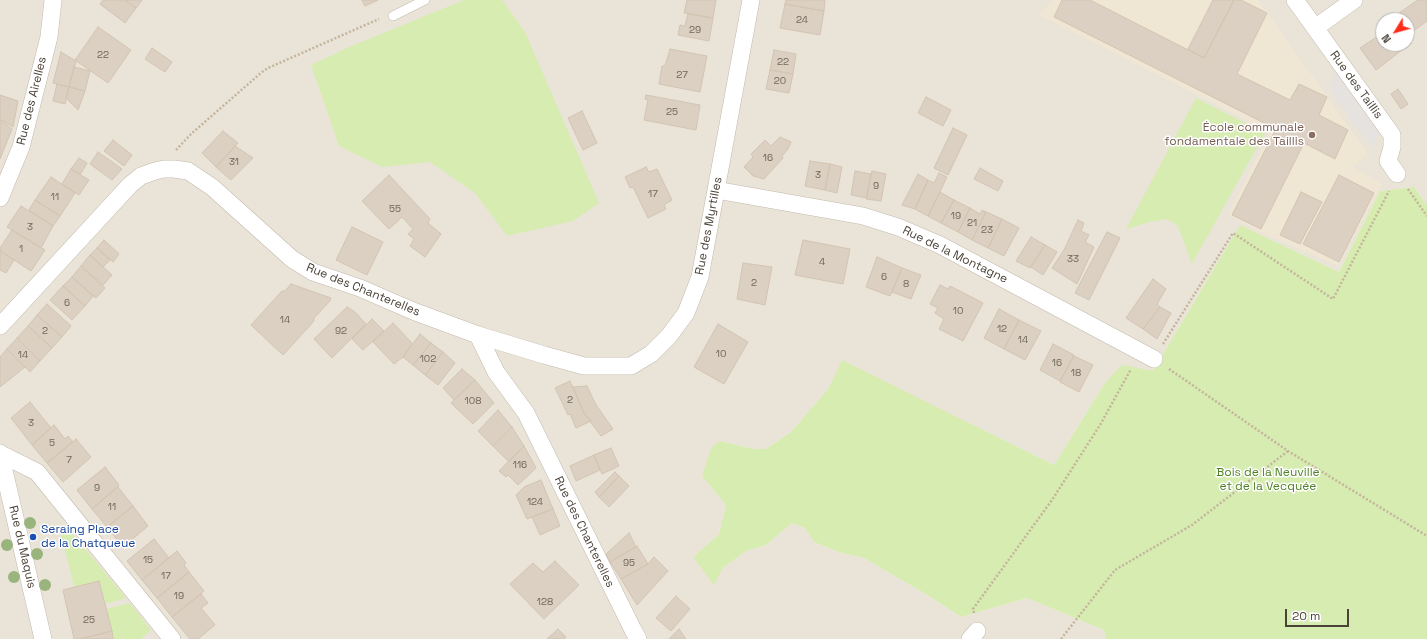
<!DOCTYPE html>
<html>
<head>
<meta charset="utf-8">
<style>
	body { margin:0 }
	#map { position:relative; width:1427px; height:639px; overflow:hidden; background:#f6f2eb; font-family:"Space Grotesk",sans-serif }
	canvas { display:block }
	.north { position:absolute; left:1375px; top:12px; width:40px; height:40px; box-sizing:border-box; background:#fff; border:1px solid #b7b3af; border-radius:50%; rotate:233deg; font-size:11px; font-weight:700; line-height:16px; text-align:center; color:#4b4238 }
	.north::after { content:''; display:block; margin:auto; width:14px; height:18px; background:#ff2c19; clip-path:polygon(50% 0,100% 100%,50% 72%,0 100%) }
	.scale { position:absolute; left:1285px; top:609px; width:64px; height:18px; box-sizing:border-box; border:2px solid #4b4238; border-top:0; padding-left:5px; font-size:12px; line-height:14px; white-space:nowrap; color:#4b4238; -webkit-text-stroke:3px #fff; paint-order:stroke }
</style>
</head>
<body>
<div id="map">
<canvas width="1427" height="639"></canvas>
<div class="north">N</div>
<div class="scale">20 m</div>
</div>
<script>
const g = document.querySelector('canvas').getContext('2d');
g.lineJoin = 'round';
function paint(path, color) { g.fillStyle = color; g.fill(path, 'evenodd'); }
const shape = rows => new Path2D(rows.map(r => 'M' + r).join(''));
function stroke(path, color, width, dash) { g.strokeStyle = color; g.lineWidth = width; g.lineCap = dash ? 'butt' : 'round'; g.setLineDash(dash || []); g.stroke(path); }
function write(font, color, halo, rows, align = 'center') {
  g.font = font + ' "Space Grotesk",sans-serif'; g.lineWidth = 3; g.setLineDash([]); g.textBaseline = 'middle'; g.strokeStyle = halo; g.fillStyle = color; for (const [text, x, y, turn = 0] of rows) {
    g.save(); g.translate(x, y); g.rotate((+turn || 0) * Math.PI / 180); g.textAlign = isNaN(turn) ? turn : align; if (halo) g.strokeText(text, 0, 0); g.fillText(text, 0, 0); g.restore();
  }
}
paint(shape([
	[0,0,1427,0,1427,205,1414,187,1380,191,1339,272,1240,225,1153,371,1105,383,1054,465,842,361,828,389,791,432,766,449,754,449,720,441,702,476,726,505,719,534,693,557,714,584,723,568,746,551,766,545,792,523,805,528,814,542,838,552,864,558,929,596,961,617,1027,598,1104,630,1106,639,0,639],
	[1383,20,1407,20,1407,44,1383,44]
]), '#eae4d8');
paint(shape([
	[1054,0,1258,0,1368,154,1353,167,1382,184,1338,266,1267,235,1228,215,1270,132,1038,14]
]), '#f0e6d4');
paint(shape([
	[464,0,502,0,525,32,599,203,573,221,507,236,475,193,430,162,382,167,339,146,311,65,347,48],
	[1196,98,1265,133,1192,264,1178,226,1167,219,1150,222,1126,229],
	[1414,187,1427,205,1427,639,1106,639,1104,630,1027,598,961,617,929,596,864,558,838,552,814,542,805,528,792,523,766,545,746,551,723,568,714,585,693,557,719,534,726,505,702,476,711,448,720,441,754,449,766,449,791,432,828,389,842,360,1054,465,1105,383,1122,365,1153,371,1240,225,1339,272,1380,191],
	[66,526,126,598,105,604,99,581,74,587,60,530],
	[130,603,151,630,141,639,113,639,106,609]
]), '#d6ecb1');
paint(shape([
	[1337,71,1381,132,1372,148,1329,88]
]), '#e5e2df');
const building = shape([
	[103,0,125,0,136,8,125,23,100,4,103,0],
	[125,0,142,0,136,8,125,0],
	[362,0,378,0,365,6,362,0],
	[687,0,716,0,713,18,684,13,687,0],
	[786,0,825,0,824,11,785,4,786,0],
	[1062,0,1090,0,1204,58,1234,0,1241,0,1267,13,1237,74,1290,100,1299,84,1327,97,1319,115,1348,130,1335,159,1304,143,1261,229,1232,215,1276,129,1054,17,1062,0],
	[1213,0,1234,0,1204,58,1188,49,1213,0],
	[1418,0,1427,0,1427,21,1412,32,1407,25,1407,20,1404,20,1399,13,1418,0],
	[785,4,824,11,820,35,780,28,785,4],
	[688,14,713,18,709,41,678,35,680,25,685,26,688,14],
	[98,27,131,50,108,83,75,60,98,27],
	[1383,28,1383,44,1398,44,1402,50,1376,70,1360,48,1378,36,1376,34,1383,28],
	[152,48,172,62,165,72,145,59,152,48],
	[670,49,707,56,700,92,659,84,662,66,665,66,670,49],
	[774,50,796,54,793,74,770,70,774,50],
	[61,52,76,61,69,87,53,83,61,52],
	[74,67,90,71,85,91,69,87,74,67],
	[770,70,793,74,789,93,766,89,770,70],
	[57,84,69,87,65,104,53,101,57,84],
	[69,87,85,91,78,110,66,98,69,87],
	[1398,89,1408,104,1401,109,1391,94,1398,89],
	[0,95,18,101,13,127,0,119,0,95],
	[646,95,700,105,696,130,644,120,648,100,645,99,646,95],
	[926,97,951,110,943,126,918,113,926,97],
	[582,111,597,143,583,150,568,118,582,111],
	[0,120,12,129,0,159,0,120],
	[953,128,967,135,948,175,934,168,953,128],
	[223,131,238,143,216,167,202,153,223,131],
	[780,137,791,142,788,149,782,156,783,158,764,179,753,176,744,167,753,157,751,154,765,140,771,146,780,137],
	[113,140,132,155,124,166,104,151,113,140],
	[235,146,253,158,231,180,216,167,235,146],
	[98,152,122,169,112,180,90,164,98,152],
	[79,158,87,163,80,175,71,169,79,158],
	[810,161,830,164,825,190,805,186,810,161],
	[830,164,842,167,837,193,825,190,830,164],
	[646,167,649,172,657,169,672,200,664,205,666,209,648,218,633,187,630,188,625,177,646,167],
	[980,168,1003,181,998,191,974,179,980,168],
	[71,169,89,180,79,195,62,184,71,169],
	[855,171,871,174,867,198,851,195,855,171],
	[872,171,886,174,881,201,866,199,872,171],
	[939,173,947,177,928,216,915,209,928,180,934,183,939,173],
	[918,174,928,180,915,209,902,205,918,174],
	[389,175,430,219,428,223,441,234,425,257,410,246,414,239,408,234,413,229,402,217,389,229,362,201,389,175],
	[1339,175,1374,193,1339,262,1303,244,1339,175],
	[51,177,75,193,60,216,35,200,51,177],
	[940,192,954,200,941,223,928,216,940,192],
	[1301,192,1322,202,1300,244,1280,235,1301,192],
	[35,200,60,216,53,226,29,210,35,200],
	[954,200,970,208,958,232,941,223,954,200],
	[21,206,53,226,41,248,7,227,21,206],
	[970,208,980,214,982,210,986,212,972,240,958,232,970,208],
	[986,212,1002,219,988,248,972,240,986,212],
	[1002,219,1019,228,1004,256,988,248,1002,219],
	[1078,220,1084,223,1081,231,1089,235,1085,242,1094,247,1077,284,1052,268,1064,250,1078,220],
	[352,227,383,242,367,275,336,260,352,227],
	[12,230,45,250,31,271,0,251,0,248,12,230],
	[1107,232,1120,238,1089,300,1075,293,1107,232],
	[1031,237,1045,245,1030,268,1016,261,1031,237],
	[104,240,119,254,113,262,97,248,104,240],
	[803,240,850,249,843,284,795,275,803,240],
	[1045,245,1057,252,1043,275,1031,267,1045,245],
	[97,248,110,260,103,267,90,255,97,248],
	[0,251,14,260,6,273,0,270,0,251],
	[90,255,112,275,103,285,81,266,90,255],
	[877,257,902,268,890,296,866,287,877,257],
	[743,263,772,267,765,305,737,299,743,263],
	[81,266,105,288,96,298,72,277,81,266],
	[902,268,921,275,911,299,892,292,902,268],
	[72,277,93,296,85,306,63,286,72,277],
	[1153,279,1166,289,1157,304,1160,307,1143,329,1126,318,1153,279],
	[291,284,331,298,330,301,314,318,314,321,283,355,251,325,282,291,285,291,291,284],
	[940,285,948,289,950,286,983,303,963,341,939,329,944,319,935,313,938,308,930,304,940,285],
	[63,286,85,306,72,320,50,300,63,286],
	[47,304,71,326,62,337,37,315,47,304],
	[347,307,355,312,366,324,332,358,314,339,347,307],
	[1160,307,1171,313,1157,339,1143,329,1160,307],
	[999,309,1019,320,1004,349,984,338,999,309],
	[37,315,62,337,52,348,28,326,37,315],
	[372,319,384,331,363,350,352,339,372,319],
	[1019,320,1041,331,1025,360,1004,349,1019,320],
	[393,323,412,343,403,357,394,364,373,342,393,323],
	[718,324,748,342,724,384,694,367,718,324],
	[28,326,52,348,40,361,17,338,28,326],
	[420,334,431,343,413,365,403,357,420,334],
	[17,338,40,361,30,372,7,349,17,338],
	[431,343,443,352,425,375,413,365,431,343],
	[1053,344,1074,355,1060,381,1040,370,1053,344],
	[7,349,25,367,0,387,0,357,7,349],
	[443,352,455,363,438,385,425,375,443,352],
	[1074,356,1093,365,1079,392,1060,382,1074,356],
	[462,369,475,380,454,400,443,388,462,369],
	[475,380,494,403,473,424,451,403,475,380],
	[570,381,584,413,591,421,576,428,570,414,568,415,555,388,570,381],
	[587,386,596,405,613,429,601,436,584,413,573,387,587,386],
	[30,402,51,428,32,445,11,418,30,402],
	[498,410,512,427,493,446,478,431,498,410],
	[54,425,65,439,68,436,73,442,47,463,32,445,54,425],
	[512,427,524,446,509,462,493,446,512,427],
	[76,439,91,457,63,482,47,463,76,439],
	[524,446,536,468,518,485,508,475,506,477,499,471,524,446],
	[611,448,619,466,602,474,594,455,611,448],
	[594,455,600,470,576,481,570,466,594,455],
	[105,467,119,485,92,509,77,490,105,467],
	[615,472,619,476,599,497,595,492,615,472],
	[619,476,629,486,609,507,599,497,619,476],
	[541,480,553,509,527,519,516,495,524,487,541,480],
	[118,487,133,506,107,527,92,509,118,487],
	[133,506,148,526,123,547,107,527,133,506],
	[553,509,560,526,540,535,532,517,553,509],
	[629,533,636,547,610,562,606,554,629,533],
	[154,539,169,558,142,580,127,561,154,539],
	[637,546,648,564,621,579,610,562,637,546],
	[177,551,186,563,184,565,189,572,157,598,142,580,177,551],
	[654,557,668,571,637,605,621,579,648,564,654,557],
	[555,561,579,585,544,619,510,584,533,563,543,572,555,561],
	[189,572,204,591,172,617,157,598,189,572],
	[99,581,112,631,80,639,74,639,63,590,99,581],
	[201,594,208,603,201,608,215,625,198,639,190,639,172,617,201,594],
	[676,596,690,609,671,631,656,618,676,596],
	[558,629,566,637,564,639,547,639,558,629],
	[679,629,686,639,669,639,679,629],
	[112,631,113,639,80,639,112,631]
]);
paint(building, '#dcd0c2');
stroke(building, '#d4c4b2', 1);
const lane = shape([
	[393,16,425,0]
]);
const street = shape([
	[1295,0,1392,135,1392,147,1388,161,1397,174],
	[1315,28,1354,0],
	[716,190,863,216,898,227,940,245,1154,359],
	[0,198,21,147,49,37,53,0],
	[0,326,130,185,141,176,155,171,164,169,174,169,188,171,212,187,292,259,313,272,360,288,413,311,478,335,544,355,584,366,631,366,651,354,669,336,686,313,700,277,751,0],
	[478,335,496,372,526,413,633,630,638,639],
	[0,453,43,639],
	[1,454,37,472,172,639],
	[970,639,977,631]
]);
stroke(lane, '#c3b9ac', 10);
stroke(street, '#c3b9ac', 18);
stroke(shape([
	[176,150,191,134,262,72,268,68,379,19],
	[1408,189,1427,216],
	[1163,344,1233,233,1333,299,1389,191],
	[1169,369,1288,451,1427,536],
	[974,613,973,609,1052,500,1100,425,1131,369],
	[1061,639,1115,570,1192,525,1288,451]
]), '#c5b49c', 2.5, [2, 2]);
stroke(lane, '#fff', 9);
stroke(street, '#fff', 17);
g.fillStyle = '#9ab47e';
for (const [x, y] of [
	[30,523],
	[7,545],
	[37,554],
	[14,577],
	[45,585]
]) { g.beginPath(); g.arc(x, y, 6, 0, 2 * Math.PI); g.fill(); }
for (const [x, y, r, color] of [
	[1312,135,4,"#8d6e63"],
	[33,537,4,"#1a4fb4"]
]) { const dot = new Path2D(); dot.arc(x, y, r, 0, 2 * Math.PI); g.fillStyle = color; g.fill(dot); stroke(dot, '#fff', 1.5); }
write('10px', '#6f665a', null, [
	["24",802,20],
	["29",695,30],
	["22",103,55],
	["22",783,62],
	["27",682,75],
	["20",780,81],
	["25",672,112],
	["16",768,158],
	["31",234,162],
	["3",818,175],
	["9",876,186],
	["17",653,194],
	["11",55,197],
	["55",395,209],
	["19",956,216],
	["21",972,223],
	["3",30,227],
	["23",987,230],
	["1",21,249],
	["33",1073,259],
	["4",822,262],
	["6",884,277],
	["2",754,283],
	["8",906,284],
	["6",67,303],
	["10",958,311],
	["14",285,320],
	["12",1002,329],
	["2",45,331],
	["92",341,331],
	["14",1023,340],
	["10",721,354],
	["14",23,355],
	["102",428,359],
	["16",1057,363],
	["18",1076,373],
	["2",570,400],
	["108",473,401],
	["3",31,423],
	["5",52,443],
	["7",69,460],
	["116",520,465],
	["9",97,488],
	["124",535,502],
	["11",112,507],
	["15",148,560],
	["95",629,563],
	["17",166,576],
	["19",179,596],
	["128",545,602],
	["25",89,620]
]);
write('12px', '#4b4238', '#fff', [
	["Rue des Taillis",1356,85,54],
	["Rue des Airelles",32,101,-76],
	["Rue des Myrtilles",709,226,-79],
	["Rue de la Montagne",955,255,26],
	["Rue des Chanterelles",363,290,22],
	["Rue des Chanterelles",584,532,64],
	["Rue du Maquis",22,547,77]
]);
write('12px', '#785e54', '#fff', [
	["École communale",1304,128],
	["fondamentale des Taillis",1304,142]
], 'right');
write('12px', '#4f8225', '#fff', [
	["Bois de la Neuville",1268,473],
	["et de la Vecquée",1268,487]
]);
write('12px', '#164399', '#fff', [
	["Seraing Place",41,530],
	["de la Chatqueue",41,544]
], 'left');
</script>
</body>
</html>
